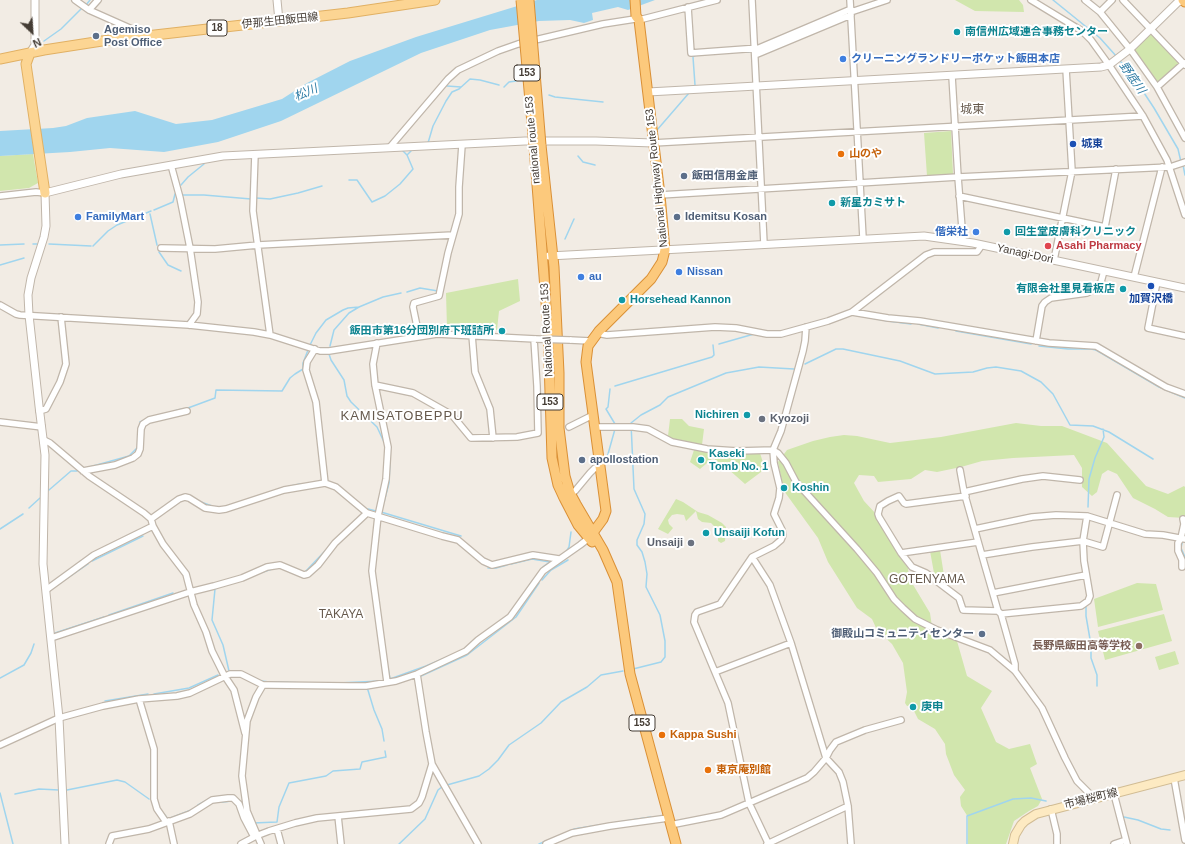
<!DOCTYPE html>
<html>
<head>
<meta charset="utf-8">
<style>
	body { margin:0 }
	#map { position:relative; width:1185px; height:844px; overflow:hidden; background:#f2ece4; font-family:Helvetica,sans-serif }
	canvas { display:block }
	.north { position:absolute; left:12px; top:12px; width:40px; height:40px; -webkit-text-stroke:3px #fff; paint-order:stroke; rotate:155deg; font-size:11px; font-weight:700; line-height:16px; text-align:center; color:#443c34 }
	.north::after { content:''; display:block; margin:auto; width:14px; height:18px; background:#443c34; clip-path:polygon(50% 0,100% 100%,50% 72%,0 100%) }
</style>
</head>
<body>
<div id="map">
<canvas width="1185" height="844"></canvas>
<div class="north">N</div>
</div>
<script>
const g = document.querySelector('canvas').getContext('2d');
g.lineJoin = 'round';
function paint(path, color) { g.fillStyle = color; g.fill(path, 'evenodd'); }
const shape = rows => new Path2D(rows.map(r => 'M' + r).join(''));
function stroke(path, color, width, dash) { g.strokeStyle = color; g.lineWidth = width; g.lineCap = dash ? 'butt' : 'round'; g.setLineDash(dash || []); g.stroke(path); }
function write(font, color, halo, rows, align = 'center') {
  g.font = font + ' Helvetica,"Noto Sans JP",sans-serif'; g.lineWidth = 4; g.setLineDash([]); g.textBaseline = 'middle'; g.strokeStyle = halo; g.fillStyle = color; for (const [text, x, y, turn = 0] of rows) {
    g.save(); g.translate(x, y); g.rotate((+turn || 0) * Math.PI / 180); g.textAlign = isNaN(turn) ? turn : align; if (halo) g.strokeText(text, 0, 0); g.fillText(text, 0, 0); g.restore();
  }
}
paint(shape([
	[955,0,1019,0,1023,5,1024,12,975,11],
	[1151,33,1180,64,1158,84,1134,49],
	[951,131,953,174,927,176,924,133],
	[33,154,38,183,29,188,0,191,0,156],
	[518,279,520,301,499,311,497,330,447,328,446,293],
	[670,419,682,419,689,426,704,429,702,445,674,440,668,436],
	[1016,423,1041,426,1062,426,1107,443,1146,486,1168,494,1184,486,1185,487,1185,518,1168,517,1155,509,1133,498,1117,474,1108,470,1102,474,1097,492,1092,496,1082,487,1082,468,1074,455,1013,458,982,461,961,467,937,472,925,470,911,479,878,482,874,476,859,475,854,483,864,501,876,514,899,556,908,568,909,578,930,613,933,634,957,641,967,676,992,691,981,708,996,742,1009,749,1030,744,1037,764,1030,768,1042,799,1038,806,1029,811,1014,821,1006,844,968,844,968,817,961,806,960,797,965,790,954,775,946,754,945,744,935,729,918,719,914,711,916,710,914,705,907,706,905,703,907,692,903,663,892,644,877,630,872,619,857,608,828,562,818,538,784,491,778,462,787,450,813,441,830,437,844,435,857,436,890,443,941,437],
	[694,450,708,452,713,458,700,469,690,462],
	[710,452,760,453,765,469,745,484,727,468,716,461],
	[676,499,683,502,698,512,708,515,722,523,726,527,725,541,721,543,718,541,718,532,716,528,711,523,702,522,698,519,696,511,686,521,684,515,677,514,672,515,668,520,669,524,673,528,668,534,658,529],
	[940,550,945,582,934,573,930,551],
	[1137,583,1156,584,1163,610,1098,627,1094,599],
	[1164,614,1172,641,1105,660,1098,631],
	[1175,651,1179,664,1159,670,1155,657]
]), '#d1e6ad');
paint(shape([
	[537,0,655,0,628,10,618,7,592,13,593,20,584,23,570,20,539,21,490,30,421,53,281,121,218,142,164,152,110,148,70,152,0,156,0,131,53,128,66,126,87,118,135,111,176,124,212,120,282,99,307,83,350,61,416,37]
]), '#a0d5ee');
stroke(shape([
	[1053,0,1100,38,1117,57],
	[86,5,90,0],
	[44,41,61,29,83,7],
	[743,52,749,52],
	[1119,60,1129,70,1154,108,1178,149,1181,162],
	[695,85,693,57,696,55],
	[447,86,461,87],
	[504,87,509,82,516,81],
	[549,95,555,97,603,102],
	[657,130,689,93],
	[428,143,433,126,446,101,452,92,459,89,470,79,480,80,499,85],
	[407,155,411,151],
	[578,156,583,162,595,165],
	[1183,165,1185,175],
	[349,180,357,180,372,202,385,196,400,184,413,169,407,155,403,151],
	[181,185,188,177,204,164],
	[182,195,204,195,251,199],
	[256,198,270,199,298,193,322,186],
	[154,210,173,202,175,194],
	[150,214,157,245],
	[565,239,574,219],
	[33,244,37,244],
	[49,244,91,246],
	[0,245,24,244],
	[93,246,108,231,117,225,151,211],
	[159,252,168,265,181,271],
	[0,265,24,258],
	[407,292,420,288,438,291],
	[854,315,888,321,911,324],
	[918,324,938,328],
	[783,331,818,321],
	[956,331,1031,344],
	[719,344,754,334],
	[310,345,316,333,326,320,343,310,348,308,359,307,383,297,401,293],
	[330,346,334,330,349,313,359,307],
	[1039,346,1068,349,1091,349,1096,350,1159,387,1185,398],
	[329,354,331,360,344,380,347,396,351,402,377,427,384,442],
	[805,364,836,349,843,349,900,361,935,374,973,372,987,368,996,367,1021,371,1041,382,1053,394,1070,425,1093,426,1109,432,1153,459],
	[615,386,712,357,714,355,713,345],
	[610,389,608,407,606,409,615,424],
	[188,408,215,398,216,390,282,391,290,378,295,374,303,369,303,363,308,350],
	[174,411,182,409],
	[140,422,145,420],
	[604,461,608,454,615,429],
	[86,468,129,456,138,447],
	[286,487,300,484],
	[49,490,71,471,77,471],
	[198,501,212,506],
	[384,502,389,483,390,459],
	[1088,507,1089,479,1095,458,1104,437,1103,429],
	[29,508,40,498],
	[368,509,376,511],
	[381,512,461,536],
	[0,529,23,514],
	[1182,543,1181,548,1185,557],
	[566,552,569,547,571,532],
	[92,561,143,536],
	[511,564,532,559,550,562],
	[544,566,550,562],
	[488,568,496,568,507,565],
	[260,573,272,569],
	[304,573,326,550],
	[542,580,551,570,568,560],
	[217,588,215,589,212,620,223,645,229,671],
	[50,590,88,564],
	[526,590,543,567],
	[1086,606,1086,616,1091,645,1091,658,1097,675,1097,686],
	[109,615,173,593],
	[55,633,104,617],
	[388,668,390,679,426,666,445,658],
	[633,669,661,662,665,657,665,641,660,615,646,587,647,574,645,562,642,552,637,545,637,540,644,524,645,514,634,489,631,423,641,415,660,405,668,397,726,373,759,367,794,369],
	[227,672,234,671,241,672],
	[421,676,467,655,516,617,539,583],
	[0,678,24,665,31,653,34,644],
	[261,681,270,682,309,683],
	[338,683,381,681],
	[367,687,374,710,382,729,384,741],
	[154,694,189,688,218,675],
	[105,701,148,694],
	[447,785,479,776,489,769,498,760,509,745,541,723,561,702,587,687,601,675,623,671],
	[67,790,117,780,125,782,149,799],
	[0,793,13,844],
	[15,794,39,789,59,790],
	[222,802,232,801],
	[198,805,209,799],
	[164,814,168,819,194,809],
	[1124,817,1138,820,1161,829,1170,830],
	[253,823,277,822,279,807,289,783,326,776,333,771,360,769,362,762,386,757,385,751],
	[574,829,651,817],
	[399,844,425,819,438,790,443,786],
	[539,844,570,831],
	[967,844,967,816,1013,799,1031,798,1046,801]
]), '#a0d5ee', 1.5);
const minor = shape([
	[75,0,89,10,134,30,143,37],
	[752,0,764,244],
	[850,0,863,238],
	[1031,0,1082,31,1091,40,1109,65,1143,116,1167,160,1185,215],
	[1085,0,1100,12,1130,49,1157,87,1185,138],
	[1123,0,1185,65],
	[688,7,691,53,759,48,851,9],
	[89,10,98,0],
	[851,12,887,0],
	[1100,12,1112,0],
	[755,55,851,15],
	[952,76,958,177,963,241],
	[1157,87,1184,63],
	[653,143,1143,116],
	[390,147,448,79,458,70,498,51,518,44,603,24,635,19,639,20,717,0],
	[255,154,253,211,270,335],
	[171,165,180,198,190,248,198,302,197,314,189,325],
	[660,195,958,177,1170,167,1185,162],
	[0,196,36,192,45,193],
	[959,196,1105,227,1116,169],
	[161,248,215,249,258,245,453,235],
	[1054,260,1072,171,1066,69],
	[1134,277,1162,167],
	[1157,282,1148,328,1185,336],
	[0,305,16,314,20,315,189,325,254,332,270,335,320,351,329,351,437,334,536,339],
	[852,312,888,318,920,321,1049,343,1096,346,1166,387,1185,394],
	[599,331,602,334,607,335,715,327,736,328,767,334,781,334,828,321,852,312,926,255,934,252,977,252,982,245],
	[472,335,475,372,490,409,493,438],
	[419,336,413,307,414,303,439,296,448,253,459,214,459,187,462,145],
	[570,340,590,341],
	[1036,341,1042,306,1045,302,1051,298,1087,293,1093,290,1101,282,1104,271],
	[377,343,373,364,375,385,388,447,386,479,378,516,372,571,387,682],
	[315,349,307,362,306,370,316,402,325,483],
	[375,385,413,393,452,415,471,438,517,437,538,433,537,386,534,339],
	[39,411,46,409,60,382,66,364,61,317],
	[0,422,42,427],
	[569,427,593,415],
	[595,427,633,427,648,429,672,442,707,449,737,451,773,450,778,453,786,463,796,482,857,549,877,573,894,599,903,608,915,619,937,630,990,650,1015,671,1042,708,1065,758,1077,781,1095,799],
	[44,440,50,443,89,476,144,513,151,519,153,526,163,544,186,574,194,605,206,632,212,651,224,675,234,690,245,733],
	[960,470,964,492,985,566,998,611,1001,614,1015,664,1015,671],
	[83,471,115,465,133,458,138,454,140,449,141,429,143,424,149,420,187,411],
	[575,491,590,473,595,468,600,466],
	[964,492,1022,479,1043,476,1080,480],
	[966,496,906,504,904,503,899,496,888,501,880,506,878,514,879,517,901,553,978,542],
	[1087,516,1145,534,1163,535,1185,539],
	[151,519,179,499,185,497,189,498,205,508,219,510,226,509,284,490,325,483,336,487,367,513,442,536,458,540,483,561,492,565,533,555,559,559],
	[975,529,1032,517,1056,515,1087,516,1083,541,1084,561,1090,596,1088,601,1081,606,1001,614],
	[901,553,912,567,926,573,959,598,963,610,998,611],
	[982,555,1032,547,1083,541,1103,547,1117,495],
	[752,557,770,585,791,643],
	[1182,567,1182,560,1178,551,1178,543,1181,538,1184,524,1183,519],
	[46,590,94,555,153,526],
	[993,593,1086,575],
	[51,638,190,592,214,586,242,578,267,567,280,565,304,575,308,574,318,565,335,543,367,513],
	[715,672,791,643,826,758,839,772,843,782,848,806,851,844],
	[417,674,426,732,432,764,478,844],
	[139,699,154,749,154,799,157,809,166,822],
	[0,745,59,718,103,706,139,699,177,696,190,693,230,674,241,674,263,685,268,685,350,686,366,686,396,681,417,674,466,651,478,640,510,617,543,571,580,545,589,538],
	[1174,778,1185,840],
	[1114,794,1127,844],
	[1051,809,1057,834,1057,844],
	[338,816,341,844],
	[169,821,174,844],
	[670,825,721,815,807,778,814,772,826,758,830,750,836,742,865,730,901,720],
	[277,829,281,844],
	[768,843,749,803,728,703,694,622,695,615,697,612,720,604,752,557,774,546,781,540,783,535,782,530,774,514,779,498,780,488,774,463,773,450,781,431,803,351,805,341,806,327],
	[109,844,112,836,149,829,190,814,212,800,228,798,233,798,239,804,244,818,254,837],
	[241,844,256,836,269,831,295,823,317,818,411,809,419,803,422,797,432,764],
	[261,844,247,811,242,776,247,721,256,697,263,685],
	[546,844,572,833,610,826,668,818],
	[767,844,848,806],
	[1114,844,1126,840]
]);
const tertiary = shape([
	[277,0,279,21],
	[30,53,35,45,35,0],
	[648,92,1101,67,1109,65,1130,49,1178,2,1182,0],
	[549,256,924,236,973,243,1185,288],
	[65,844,59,718,43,564,45,455,39,406,29,315,28,295,31,278,44,237,46,226,45,193,121,174,223,156,525,141,596,141,653,143]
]);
const secondary = shape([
	[1013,844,1015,835,1021,825,1025,821,1036,814,1185,775]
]);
const primary = shape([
	[30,53,26,64,45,193],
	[0,59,44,50,102,41,348,13,435,0]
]);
const trunk = shape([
	[1183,0,1185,2],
	[541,145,554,267,559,373,559,428,565,476,570,493,576,504,603,550,617,582,630,674,676,844],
	[534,146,548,328,552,458,558,485,564,498,578,525,592,542],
	[589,538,603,519,606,511,586,362,588,346,599,331,651,279,662,262,665,250,660,195,639,20,636,16,635,0]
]);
stroke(minor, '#c0b6aa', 8);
stroke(tertiary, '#c0b6aa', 9);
stroke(secondary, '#d1bc94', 10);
stroke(primary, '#e1b063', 11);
stroke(trunk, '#da9036', 11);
stroke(minor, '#fff', 5.5);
stroke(tertiary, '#fff', 7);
stroke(secondary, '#fdeac2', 8);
stroke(primary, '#fcd593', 9);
stroke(trunk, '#fcc97c', 9);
const minorBridge = shape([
	[536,339,570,340]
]);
const trunkBridge = shape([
	[521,0,534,146],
	[529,0,541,145]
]);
stroke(minorBridge, '#c0b6aa', 8, []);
stroke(trunkBridge, '#da9036', 11, []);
stroke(minorBridge, '#fff', 5.5);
stroke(trunkBridge, '#fcc97c', 9);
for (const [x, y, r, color] of [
	[957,32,4,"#0f9aa8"],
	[96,36,4,"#5c6f8a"],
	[843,59,4,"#3f7fe0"],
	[1073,144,4,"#1a4fb4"],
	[841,154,4,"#e8710a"],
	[684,176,4,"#5c6f8a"],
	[832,203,4,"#0f9aa8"],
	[78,217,4,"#3f7fe0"],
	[677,217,4,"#5c6f8a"],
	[976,232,4,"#3f7fe0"],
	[1007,232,4,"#0f9aa8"],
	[1048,246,4,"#e0444e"],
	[679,272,4,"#3f7fe0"],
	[581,277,4,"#3f7fe0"],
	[1151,286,4,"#1a4fb4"],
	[1123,289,4,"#0f9aa8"],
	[622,300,4,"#0f9aa8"],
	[502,331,4,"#0f9aa8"],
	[747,415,4,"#0f9aa8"],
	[762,419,4,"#6b7280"],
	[582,460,4,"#5c6f8a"],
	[701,460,4,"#0f9aa8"],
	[784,488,4,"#0f9aa8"],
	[706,533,4,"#0f9aa8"],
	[691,543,4,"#6b7280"],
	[982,634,4,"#5c6f8a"],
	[1139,646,4,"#8d6e63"],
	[913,707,4,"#0f9aa8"],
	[662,735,4,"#e8710a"],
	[708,770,4,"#e8710a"]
]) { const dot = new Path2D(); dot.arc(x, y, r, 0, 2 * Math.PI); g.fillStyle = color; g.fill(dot); stroke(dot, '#fff', 1.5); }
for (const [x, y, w] of [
	[217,28,20],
	[527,73,26],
	[550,402,26],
	[642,723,26]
]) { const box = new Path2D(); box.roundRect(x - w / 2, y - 8, w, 16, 3); g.fillStyle = '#fff'; g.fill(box); stroke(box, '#443c34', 1); }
write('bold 10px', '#443c34', null, [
	["18",217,28],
	["153",527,73],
	["153",550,402],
	["153",642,723]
]);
write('11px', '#443c34', '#fff', [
	["伊那生田飯田線",280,21,-6],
	["national route 153",533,140,-95],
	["National Highway Route 153",657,178,-96],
	["Yanagi-Dori",1025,254,12],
	["National Route 153",547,330,-93],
	["市場桜町線",1091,799,-14]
]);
write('bold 11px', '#4e5e75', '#fff', [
	["Agemiso",104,30],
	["Post Office",104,43],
	["飯田信用金庫",692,176],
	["Idemitsu Kosan",685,217],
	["apollostation",590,460],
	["御殿山コミュニティセンター",974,634,"right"]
], 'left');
write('bold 11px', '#0d838f', '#fff', [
	["南信州広域連合事務センター",965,32],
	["新星カミサト",840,203],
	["回生堂皮膚科クリニック",1015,232],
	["有限会社里見看板店",1115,289,"right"],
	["Horsehead Kannon",630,300],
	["飯田市第16分団別府下班詰所",494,331,"right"],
	["Nichiren",739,415,"right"],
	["Kaseki",709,454],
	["Tomb No. 1",709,467],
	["Koshin",792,488],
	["Unsaiji Kofun",714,533],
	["庚申",921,707]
], 'left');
write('bold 11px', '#366cbe', '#fff', [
	["クリーニングランドリーポケット飯田本店",851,59],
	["FamilyMart",86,217],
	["偕栄社",968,232,"right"],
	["Nissan",687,272],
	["au",589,277]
], 'left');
write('bold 11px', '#164399', '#fff', [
	["城東",1081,144],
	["加賀沢橋",1151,299,"center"]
], 'left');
write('bold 11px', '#c56008', '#fff', [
	["山のや",849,154],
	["Kappa Sushi",670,735],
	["東京庵別館",716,770]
], 'left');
write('bold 11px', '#be3a42', '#fff', [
	["Asahi Pharmacy",1056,246]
], 'left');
write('bold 11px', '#5b616d', '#fff', [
	["Kyozoji",770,419],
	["Unsaiji",683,543,"right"]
], 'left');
write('bold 11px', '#785e54', '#fff', [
	["長野県飯田高等学校",1131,646]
], 'right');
write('italic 12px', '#2e7ca5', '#fff', [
	["野底川",1132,78,55],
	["松川",306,93,-23]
]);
write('12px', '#66594c', '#fff', [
	["城東",972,110],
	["GOTENYAMA",927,580],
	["TAKAYA",341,615]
]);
g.letterSpacing = '1px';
write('13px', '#66594c', '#fff', [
	["KAMISATOBEPPU",402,416]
]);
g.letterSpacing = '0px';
</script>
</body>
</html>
